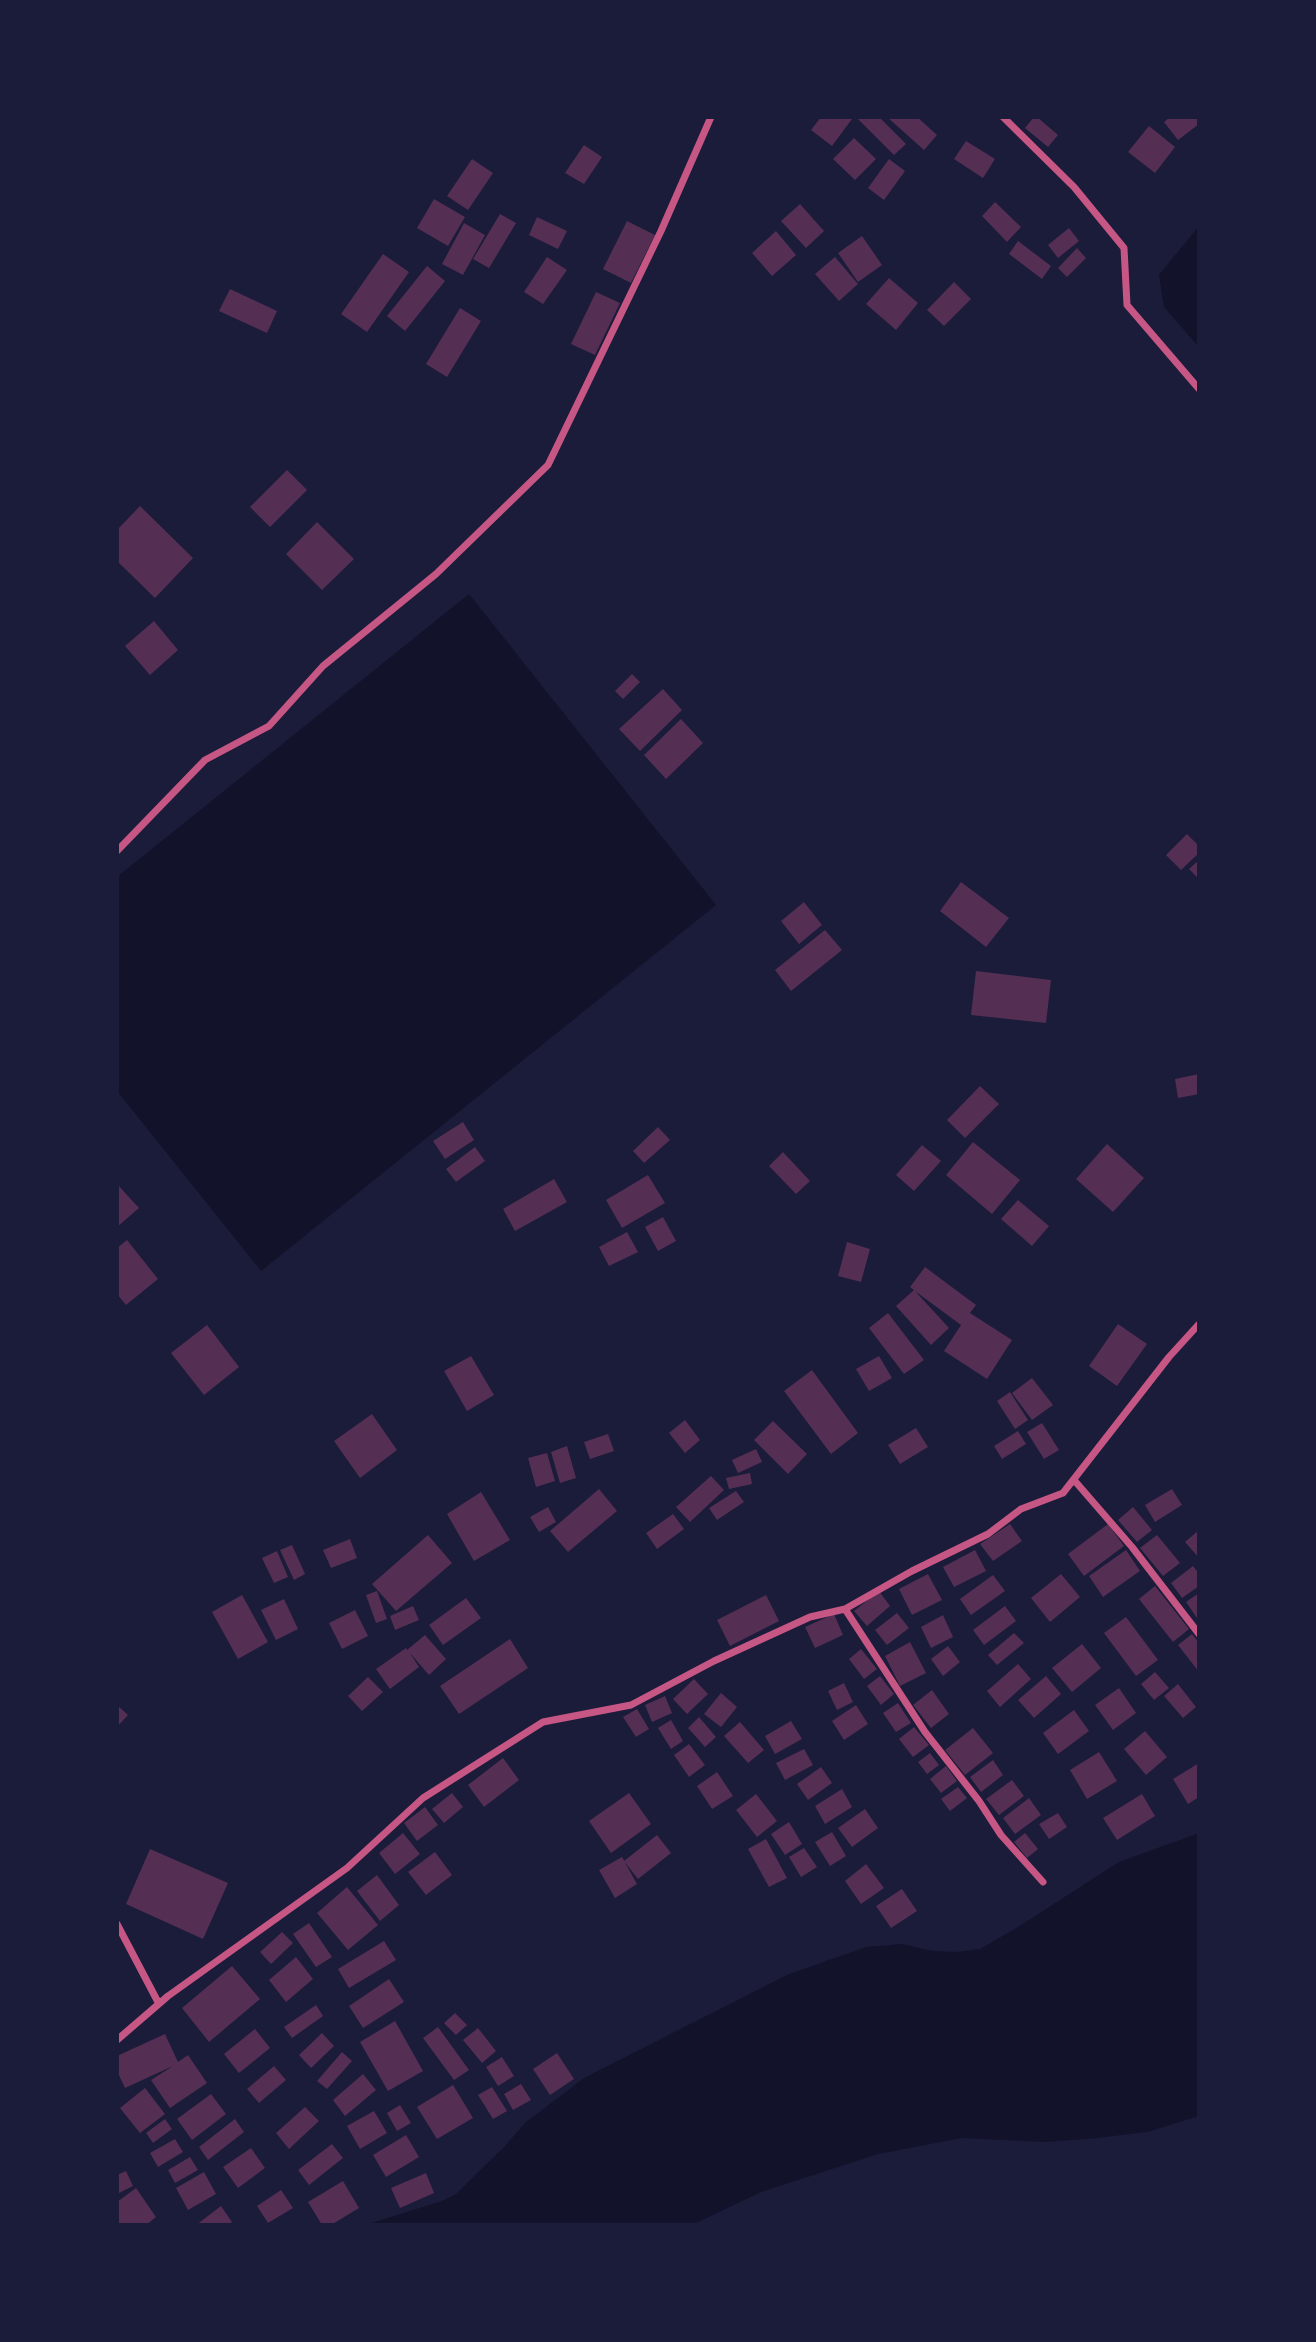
<!DOCTYPE html>
<html>
<head>
<meta charset="utf-8">
<style>
	body { margin:0 }
	#map { position:relative; width:1316px; height:2342px; overflow:hidden; background:#1b1b3a; font-family:"Work Sans",sans-serif }
	canvas { display:block }
	.frame { position:absolute; inset:0; border:119px solid #1b1b3a; pointer-events:none }
</style>
</head>
<body>
<div id="map">
<canvas width="1316" height="2342"></canvas>
<div class="frame"></div>
</div>
<script>
const g = document.querySelector('canvas').getContext('2d');
g.lineJoin = 'round';
function paint(path, color) { g.fillStyle = color; g.fill(path, 'evenodd'); }
const shape = rows => new Path2D(rows.map(r => 'M' + r).join(''));
function stroke(path, color, width, dash) { g.strokeStyle = color; g.lineWidth = width; g.lineCap = dash ? 'butt' : 'round'; g.setLineDash(dash || []); g.stroke(path); }
paint(shape([
	[1199,226,1199,347,1164,307,1159,275],
	[469,594,716,905,261,1271,117,1091,117,877],
	[1199,1833,1199,2116,1147,2132,1097,2138,1044,2142,962,2138,878,2154,761,2192,692,2225,365,2225,442,2201,456,2194,505,2146,525,2123,584,2078,787,1975,866,1947,902,1944,932,1951,957,1952,980,1949,1018,1927,1119,1862]
]), '#12122b');
paint(shape([
	[821,117,849,117,852,119,832,146,811,130],
	[860,117,879,117,906,144,894,155,858,119],
	[887,117,917,117,937,135,924,150],
	[1034,117,1037,117,1058,135,1048,147,1025,128],
	[1170,117,1199,117,1199,124,1178,140,1164,122],
	[1149,126,1175,147,1155,173,1128,152],
	[854,138,876,159,855,180,833,159],
	[966,141,995,159,983,178,954,159],
	[584,145,602,157,584,184,565,173],
	[472,159,493,173,468,210,447,196],
	[889,159,905,171,884,200,868,188],
	[434,199,465,217,448,246,417,228],
	[995,202,1021,227,1007,242,982,216],
	[800,204,824,231,806,248,781,221],
	[500,214,516,223,489,268,473,259],
	[537,217,567,231,558,249,529,235],
	[627,221,655,235,631,283,603,269],
	[464,223,485,235,463,275,442,264],
	[1069,228,1079,241,1058,258,1048,245],
	[776,231,796,255,772,276,752,253],
	[862,236,882,265,858,282,838,253],
	[1018,241,1051,266,1042,279,1009,254],
	[1077,248,1086,258,1067,277,1058,268],
	[383,254,409,272,367,332,341,314],
	[547,257,567,270,543,304,524,292],
	[835,257,858,284,839,301,815,274],
	[427,266,445,281,405,331,387,316],
	[889,278,918,303,896,330,866,304],
	[954,282,971,299,944,326,927,310],
	[230,289,277,311,267,333,219,311],
	[596,292,620,303,595,355,571,344],
	[460,308,481,321,447,377,426,364],
	[287,470,307,490,270,527,250,507],
	[140,506,193,558,155,598,117,561,117,530],
	[317,522,354,559,322,590,286,554],
	[154,621,178,650,150,675,125,646],
	[632,674,640,682,623,699,615,691],
	[663,689,682,710,640,751,619,729],
	[681,719,703,743,666,779,644,755],
	[1187,834,1199,846,1199,853,1181,870,1166,855],
	[1199,860,1199,879,1189,869],
	[961,882,1009,918,986,947,940,911],
	[804,902,822,925,799,944,781,921],
	[825,930,842,950,791,991,775,970],
	[976,971,1051,980,1046,1023,971,1015],
	[1199,1074,1199,1094,1178,1098,1175,1079],
	[980,1086,999,1104,965,1138,947,1120],
	[463,1122,474,1140,445,1159,433,1141],
	[658,1127,670,1140,644,1163,633,1151],
	[973,1142,1020,1180,992,1214,946,1175],
	[1107,1144,1144,1178,1113,1212,1076,1179],
	[922,1145,941,1161,914,1191,896,1175],
	[475,1147,485,1161,456,1182,446,1169],
	[783,1152,810,1181,796,1194,769,1166],
	[648,1175,665,1203,622,1228,606,1200],
	[554,1179,567,1202,515,1231,503,1209],
	[117,1184,139,1208,117,1227],
	[1018,1200,1049,1226,1032,1246,1001,1219],
	[663,1217,676,1241,658,1251,645,1227],
	[627,1232,638,1252,609,1266,599,1247],
	[127,1240,158,1279,126,1305,117,1294,117,1248],
	[847,1242,870,1249,861,1282,838,1276],
	[925,1267,976,1305,970,1313,1012,1340,987,1379,944,1351,961,1325,915,1291,949,1328,931,1345,896,1306,914,1290,910,1287],
	[888,1313,924,1360,904,1374,869,1328],
	[1118,1324,1147,1344,1117,1386,1089,1366],
	[207,1325,239,1367,204,1395,171,1353],
	[471,1356,494,1395,467,1411,444,1371],
	[879,1356,892,1378,869,1391,856,1369],
	[812,1370,858,1433,831,1454,784,1391],
	[1032,1378,1053,1405,1032,1420,1012,1393],
	[1010,1392,1028,1420,1015,1429,997,1401],
	[372,1414,397,1450,360,1478,334,1441],
	[685,1420,700,1440,685,1453,669,1433],
	[773,1421,807,1454,788,1474,754,1440],
	[1042,1423,1059,1450,1044,1459,1027,1432],
	[916,1428,928,1447,900,1464,888,1445],
	[1018,1431,1026,1444,1002,1459,994,1446],
	[608,1434,614,1451,590,1459,584,1442],
	[567,1446,576,1478,560,1483,551,1452],
	[756,1449,762,1462,738,1473,732,1460],
	[547,1453,555,1481,536,1487,528,1458],
	[750,1473,752,1484,729,1489,726,1478],
	[711,1476,724,1490,690,1522,676,1507],
	[599,1489,617,1511,568,1552,550,1531],
	[1172,1489,1182,1505,1155,1522,1145,1505],
	[736,1491,744,1502,717,1520,709,1508],
	[481,1492,510,1540,474,1561,447,1514],
	[548,1507,556,1522,539,1532,530,1517],
	[1133,1507,1152,1530,1137,1542,1118,1520],
	[673,1514,684,1529,657,1549,646,1533],
	[1010,1524,1022,1541,993,1561,980,1544],
	[1108,1524,1124,1546,1084,1576,1068,1554],
	[1199,1530,1199,1558,1185,1542],
	[428,1535,452,1563,396,1611,372,1584],
	[1157,1535,1180,1563,1163,1576,1140,1548],
	[350,1539,357,1558,331,1568,323,1550],
	[292,1545,305,1574,294,1580,280,1550],
	[975,1550,986,1571,954,1587,943,1567],
	[1126,1550,1140,1571,1103,1597,1089,1576],
	[277,1551,288,1577,274,1583,262,1558],
	[1193,1566,1199,1574,1199,1586,1182,1598,1171,1583],
	[928,1574,942,1600,912,1615,899,1589],
	[1061,1574,1080,1597,1050,1622,1031,1598],
	[993,1575,1005,1591,971,1615,960,1599],
	[1155,1586,1189,1629,1173,1642,1139,1599],
	[377,1591,387,1619,376,1623,366,1595],
	[879,1591,890,1606,867,1626,854,1611],
	[1199,1593,1199,1616,1197,1618,1186,1602],
	[242,1595,268,1642,238,1659,212,1612],
	[766,1595,779,1621,730,1646,717,1620],
	[466,1598,481,1618,443,1645,429,1625],
	[284,1599,298,1629,276,1640,261,1610],
	[413,1606,419,1620,395,1630,390,1616],
	[1005,1606,1016,1621,984,1645,973,1630],
	[355,1610,368,1636,342,1649,329,1623],
	[897,1613,909,1628,887,1645,875,1630],
	[834,1614,843,1635,815,1648,805,1627],
	[943,1615,953,1637,931,1648,921,1627],
	[1126,1617,1158,1660,1136,1676,1104,1633],
	[1014,1633,1024,1643,997,1665,988,1655],
	[1192,1634,1199,1643,1199,1672,1178,1645],
	[425,1635,446,1659,429,1675,410,1653,419,1667,390,1689,376,1669,406,1648,407,1650],
	[510,1639,528,1668,459,1714,440,1686],
	[910,1642,926,1673,900,1686,885,1656],
	[1082,1644,1101,1668,1072,1692,1052,1668],
	[948,1646,960,1662,943,1676,931,1659],
	[861,1649,877,1669,864,1679,849,1659],
	[1018,1664,1031,1679,1000,1707,987,1691],
	[1155,1672,1169,1688,1154,1700,1141,1684],
	[880,1676,894,1694,881,1705,867,1686],
	[1046,1676,1061,1694,1034,1718,1018,1700],
	[368,1677,383,1692,362,1711,348,1696],
	[694,1679,708,1694,687,1714,673,1699],
	[844,1683,853,1702,837,1710,828,1691],
	[1178,1684,1196,1707,1183,1718,1164,1696],
	[1119,1688,1136,1713,1113,1730,1095,1705],
	[932,1690,949,1714,931,1728,913,1705],
	[721,1693,737,1707,721,1727,704,1714],
	[665,1696,672,1713,652,1722,645,1705],
	[898,1703,911,1723,896,1732,883,1713],
	[117,1705,128,1715,117,1727],
	[856,1705,868,1724,844,1740,832,1721],
	[637,1709,649,1729,636,1737,623,1717],
	[1074,1710,1089,1731,1058,1754,1043,1733],
	[699,1717,716,1737,705,1747,688,1728],
	[671,1720,683,1741,671,1749,658,1728],
	[791,1721,802,1739,775,1754,765,1736],
	[740,1722,764,1750,748,1763,724,1736],
	[914,1727,929,1745,913,1757,899,1739],
	[973,1728,993,1753,965,1775,945,1750],
	[1145,1731,1167,1757,1146,1775,1124,1749],
	[689,1744,705,1765,689,1777,674,1755],
	[804,1749,813,1765,785,1780,776,1763],
	[1099,1752,1117,1781,1087,1799,1070,1770],
	[930,1753,939,1765,927,1774,918,1762],
	[503,1758,519,1780,484,1807,468,1785],
	[993,1760,1003,1775,981,1792,970,1777],
	[1199,1763,1199,1797,1188,1804,1173,1779],
	[946,1766,957,1781,941,1793,930,1779],
	[821,1767,832,1783,808,1800,797,1784],
	[717,1772,733,1796,712,1809,697,1786],
	[1012,1780,1024,1796,999,1815,986,1799],
	[958,1787,967,1798,950,1811,941,1799],
	[842,1789,852,1807,825,1824,815,1806],
	[452,1793,463,1807,444,1823,432,1809],
	[629,1793,651,1824,611,1853,589,1821],
	[756,1794,777,1821,757,1837,736,1810],
	[1142,1794,1155,1816,1117,1840,1103,1818],
	[1029,1798,1041,1815,1015,1834,1003,1818],
	[425,1807,438,1825,417,1841,404,1823],
	[865,1809,878,1828,852,1847,838,1828],
	[1058,1813,1067,1827,1049,1839,1039,1824],
	[789,1822,802,1844,785,1855,771,1834],
	[832,1832,846,1856,830,1866,815,1842],
	[403,1833,420,1854,395,1874,379,1853],
	[1025,1833,1038,1849,1027,1858,1014,1842],
	[657,1835,671,1853,638,1879,624,1861],
	[766,1839,787,1878,769,1887,748,1849],
	[804,1848,817,1867,801,1877,789,1857],
	[150,1849,228,1883,203,1939,126,1904],
	[435,1852,452,1875,426,1895,408,1872],
	[622,1857,637,1884,615,1898,599,1870],
	[866,1864,884,1888,861,1904,845,1881],
	[377,1875,399,1905,380,1921,357,1891],
	[347,1887,378,1925,348,1950,317,1913],
	[902,1889,917,1911,891,1928,876,1906],
	[309,1923,332,1957,316,1967,293,1934],
	[282,1932,293,1943,271,1964,260,1952],
	[384,1941,396,1960,349,1988,338,1969],
	[296,1957,313,1979,286,2002,269,1980],
	[232,1966,260,1999,209,2042,182,2008],
	[389,1979,404,2002,363,2028,349,2006],
	[316,2005,323,2016,292,2038,284,2027],
	[455,2013,467,2025,456,2035,444,2023],
	[395,2021,423,2071,388,2091,360,2042],
	[438,2027,469,2070,454,2080,423,2038],
	[478,2028,496,2051,482,2063,463,2040],
	[255,2029,270,2048,239,2073,224,2054],
	[322,2033,334,2046,311,2068,299,2055],
	[165,2034,178,2062,188,2055,207,2083,170,2108,151,2080,173,2066,125,2088,117,2071,117,2056],
	[342,2052,352,2061,327,2089,317,2081],
	[557,2053,574,2079,550,2095,533,2069],
	[502,2057,514,2076,498,2086,486,2067],
	[274,2066,286,2080,259,2103,247,2089],
	[363,2074,376,2090,345,2116,333,2100],
	[521,2084,531,2100,513,2110,504,2094],
	[453,2085,473,2118,437,2139,417,2107],
	[492,2087,507,2111,493,2119,478,2095],
	[145,2088,165,2114,140,2133,120,2108],
	[211,2094,226,2114,192,2140,177,2119],
	[400,2105,411,2123,397,2131,387,2113],
	[305,2107,319,2121,289,2149,276,2133],
	[374,2111,387,2133,360,2149,347,2126],
	[165,2119,172,2129,153,2143,146,2133],
	[235,2119,244,2132,208,2160,199,2147],
	[406,2135,419,2157,386,2177,373,2155],
	[175,2139,183,2152,158,2167,150,2153],
	[332,2144,343,2158,309,2185,298,2170],
	[251,2148,265,2168,238,2188,223,2167],
	[190,2157,198,2170,175,2183,168,2170],
	[126,2171,133,2186,117,2194,117,2175],
	[204,2172,216,2194,188,2210,176,2188],
	[426,2173,434,2193,400,2208,391,2188],
	[343,2181,359,2208,331,2225,322,2225,308,2202],
	[136,2188,156,2217,146,2225,117,2225,117,2202],
	[281,2190,293,2208,268,2223,257,2206],
	[221,2206,232,2222,227,2225,196,2225]
]), '#542f53');
stroke(shape([
	[1003,117,1074,187,1124,248,1127,305,1199,389],
	[117,851,205,760,269,726,323,666,436,574,548,465,661,231,711,117],
	[1074,1480,1132,1547,1199,1634],
	[845,1609,925,1732,979,1801,1001,1835,1043,1882],
	[117,1924,159,2004],
	[117,2040,168,1996,347,1868,423,1798,543,1722,631,1705,714,1661,810,1617,845,1609,912,1571,988,1534,1021,1509,1063,1493,1169,1357,1199,1324]
]), '#c65784', 7);
</script>
</body>
</html>
